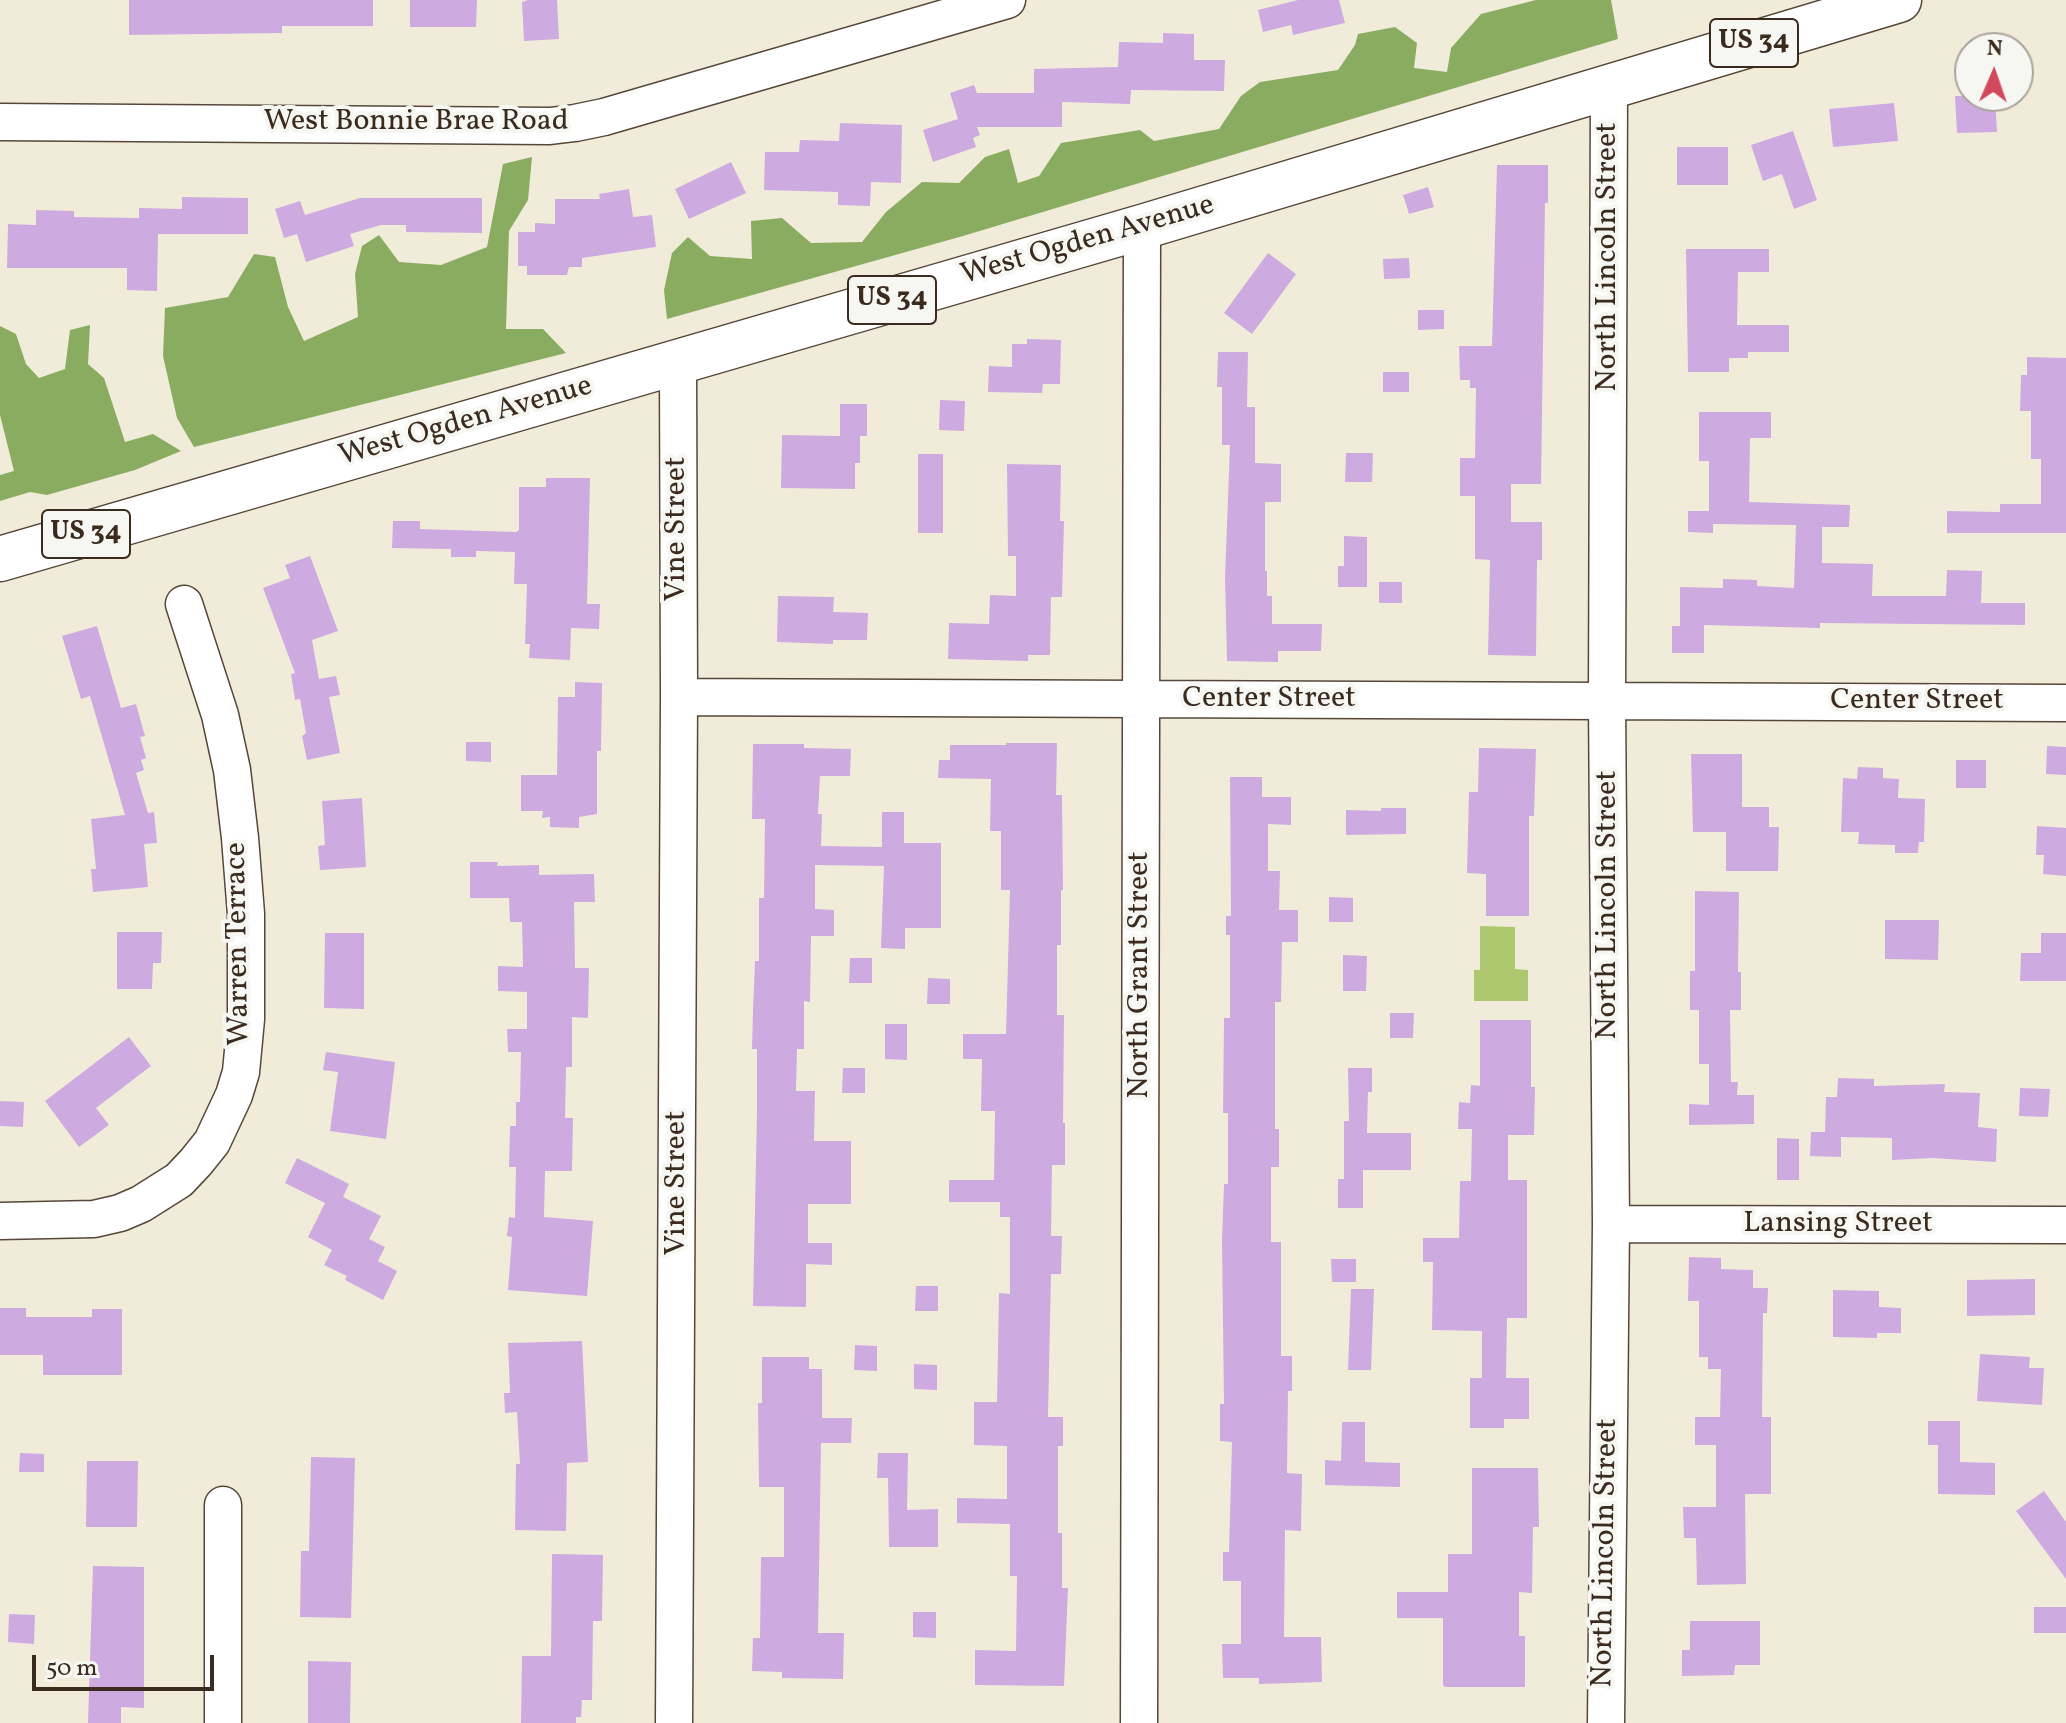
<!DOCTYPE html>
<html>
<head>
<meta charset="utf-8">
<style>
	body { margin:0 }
	#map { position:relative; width:2066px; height:1723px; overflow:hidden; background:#f1ecda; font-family:Vollkorn,serif }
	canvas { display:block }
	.north { position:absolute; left:1954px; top:32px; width:80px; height:80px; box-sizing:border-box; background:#f6f6f2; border:2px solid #aba49d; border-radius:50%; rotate:2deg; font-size:22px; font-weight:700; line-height:32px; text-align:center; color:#3b2a1e }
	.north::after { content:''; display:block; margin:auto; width:28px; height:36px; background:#d1495b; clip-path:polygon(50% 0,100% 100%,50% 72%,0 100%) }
	.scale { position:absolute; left:32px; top:1655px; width:182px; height:36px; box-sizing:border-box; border:4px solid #3b2a1e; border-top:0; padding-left:10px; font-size:24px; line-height:28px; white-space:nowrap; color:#3b2a1e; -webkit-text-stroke:6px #f6f6f2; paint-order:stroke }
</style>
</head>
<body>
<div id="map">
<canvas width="2066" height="1723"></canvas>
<div class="north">N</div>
<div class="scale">50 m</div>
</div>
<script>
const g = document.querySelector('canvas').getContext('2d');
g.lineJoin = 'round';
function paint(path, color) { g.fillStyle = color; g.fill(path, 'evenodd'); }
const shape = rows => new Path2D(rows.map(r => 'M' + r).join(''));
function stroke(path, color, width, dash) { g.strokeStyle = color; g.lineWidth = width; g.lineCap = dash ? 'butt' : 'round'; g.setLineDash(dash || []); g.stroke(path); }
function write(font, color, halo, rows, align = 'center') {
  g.font = font + ' Vollkorn,serif'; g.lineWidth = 8; g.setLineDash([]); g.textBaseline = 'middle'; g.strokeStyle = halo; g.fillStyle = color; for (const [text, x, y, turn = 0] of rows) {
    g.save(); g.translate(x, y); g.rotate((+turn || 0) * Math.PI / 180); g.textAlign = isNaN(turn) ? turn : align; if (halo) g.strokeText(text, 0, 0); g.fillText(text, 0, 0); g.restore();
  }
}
paint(shape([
	[1480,926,1515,927,1515,969,1528,970,1528,1001,1474,1001,1474,970,1480,970]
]), '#adc86e');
paint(shape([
	[1536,0,1611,0,1618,39,963,236,667,319,664,290,672,253,688,237,710,256,752,259,751,221,782,218,811,243,862,242,886,212,922,182,959,183,985,157,1009,149,1018,183,1039,176,1061,143,1140,130,1154,141,1219,129,1241,96,1260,82,1338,70,1355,45,1358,34,1395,27,1417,43,1414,68,1447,72,1451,48,1481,14],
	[532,157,528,200,509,231,506,329,543,329,566,353,194,447,177,418,163,356,165,308,228,297,254,254,275,257,288,307,304,341,358,317,355,274,362,246,379,235,399,262,441,265,487,247,503,164],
	[90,325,88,364,104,378,125,442,153,434,181,451,135,470,47,495,30,492,0,501,0,475,14,471,0,415,0,326,16,334,26,364,39,378,65,369,70,330]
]), '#8aac61');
paint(shape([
	[129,0,373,0,373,26,282,26,282,33,129,35],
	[410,0,477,0,476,27,410,27],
	[528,0,557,0,559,39,524,41,522,2],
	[1298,0,1339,0,1345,23,1293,35,1291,25,1263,32,1258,10],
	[1163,33,1194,34,1194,60,1225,60,1224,91,1131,90,1130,104,1062,102,1062,127,977,127,980,135,973,138,976,147,933,162,923,130,958,119,950,93,974,85,977,93,1034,93,1034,69,1118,67,1119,42,1163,43],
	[1955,96,1995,96,1997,132,1957,133],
	[1894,103,1898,141,1833,147,1829,109],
	[840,123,902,125,901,183,871,182,870,206,838,205,838,192,764,190,765,152,799,152,800,140,839,141],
	[1793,131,1817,200,1794,209,1782,174,1763,181,1751,145],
	[1677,147,1728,147,1728,185,1677,185],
	[731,162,746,193,689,219,675,189],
	[1497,165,1548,165,1548,203,1545,203,1541,484,1511,484,1511,522,1542,522,1542,560,1537,560,1536,656,1488,655,1490,560,1475,559,1475,496,1460,496,1460,458,1475,458,1476,388,1470,388,1470,380,1460,380,1459,346,1492,346],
	[1428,187,1434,207,1409,214,1403,195],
	[629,189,633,217,652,215,656,247,582,258,582,267,569,267,567,275,527,275,527,266,518,266,518,232,535,232,535,223,555,224,555,199,600,199,599,194],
	[182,197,248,198,248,234,158,234,157,291,127,290,127,268,7,268,8,224,36,225,36,210,74,211,74,217,139,218,139,208,182,209],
	[360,198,482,198,482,233,406,232,406,225,381,225,350,234,354,246,306,262,297,234,284,238,275,209,300,201,305,215],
	[1686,249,1769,249,1769,272,1738,272,1737,325,1789,325,1789,352,1748,352,1748,358,1729,358,1729,372,1688,372],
	[1268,253,1296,274,1252,334,1224,313],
	[1409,258,1410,278,1384,279,1383,259],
	[1418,310,1444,310,1444,329,1418,330],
	[1027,339,1061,340,1060,384,1043,384,1042,393,988,392,989,366,1012,367,1012,344,1027,344],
	[1218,352,1248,352,1247,407,1255,407,1255,463,1281,464,1281,502,1265,502,1265,571,1267,571,1267,596,1272,596,1272,624,1322,624,1321,651,1278,651,1278,662,1227,661,1225,577,1230,445,1222,445,1222,387,1217,387],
	[2027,357,2066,358,2066,533,1947,533,1947,511,2000,512,2000,504,2041,504,2041,459,2031,459,2031,411,2020,411,2021,375,2027,375],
	[1383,372,1409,372,1409,392,1383,392],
	[940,400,965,401,964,431,939,430],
	[840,404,867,404,867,436,860,436,860,463,855,463,855,489,781,488,782,435,840,436],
	[1699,412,1771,412,1771,438,1750,438,1749,502,1850,505,1849,527,1822,527,1822,563,1873,564,1872,596,1946,596,1947,570,1982,571,1981,603,2025,603,2025,625,1820,623,1820,628,1704,625,1704,653,1672,653,1672,626,1680,626,1680,587,1723,588,1723,579,1757,580,1757,586,1794,588,1796,525,1713,524,1713,533,1688,532,1688,511,1709,511,1709,461,1699,461],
	[1346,453,1373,453,1372,482,1345,482],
	[918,454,943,454,943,533,918,533],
	[1007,464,1061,465,1060,521,1064,521,1062,597,1051,597,1050,655,1028,655,1028,661,948,659,949,623,989,624,990,595,1016,596,1016,556,1008,556],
	[546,478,590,478,587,604,600,604,599,629,571,628,570,660,529,658,530,644,525,644,527,584,514,584,515,552,476,551,476,557,451,557,451,549,392,548,393,521,420,521,420,529,516,532,519,530,519,487,546,487],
	[1344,536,1367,537,1367,587,1338,587,1338,566,1344,566],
	[310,556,338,631,312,640,319,679,336,676,340,695,329,697,340,753,307,760,302,736,306,733,300,699,295,700,291,674,295,673,263,588,290,578,285,565],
	[1379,582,1402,582,1402,603,1379,603],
	[778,596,834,597,833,612,868,613,867,640,833,640,833,644,777,642],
	[97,626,121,708,136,704,145,736,140,737,146,758,141,760,144,770,136,773,148,813,154,812,157,843,144,844,148,887,93,892,91,869,96,869,91,819,125,815,90,696,81,699,62,636],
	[575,682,602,683,601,751,597,751,597,814,579,817,579,828,550,827,550,817,542,818,543,811,521,811,521,775,557,775,558,697,575,697],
	[466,742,491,742,491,762,466,761],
	[1006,743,1057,743,1056,795,1062,795,1063,890,1061,890,1061,945,1057,945,1057,1015,1064,1015,1063,1123,1065,1123,1065,1165,1052,1165,1051,1236,1062,1236,1061,1274,1051,1274,1048,1417,1063,1417,1063,1446,1058,1446,1058,1533,1062,1533,1062,1588,1068,1588,1064,1686,975,1685,975,1650,1016,1651,1017,1576,1010,1576,1010,1524,957,1523,957,1498,1007,1499,1007,1446,974,1445,974,1402,997,1402,999,1293,1010,1294,1010,1217,1000,1217,1000,1202,949,1202,949,1180,994,1180,995,1111,981,1111,982,1059,963,1059,963,1034,1006,1034,1010,890,1001,890,1001,831,990,831,991,779,938,778,939,760,950,760,950,745,1006,745],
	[753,744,804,744,804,748,851,749,850,776,820,776,818,814,822,814,821,846,882,847,882,812,904,812,904,843,941,843,941,928,905,928,905,949,881,948,884,866,815,865,815,909,834,910,834,936,811,936,810,1002,804,1001,804,1049,797,1049,796,1091,815,1091,814,1141,851,1141,851,1204,808,1204,808,1243,832,1243,832,1265,806,1264,806,1307,753,1306,757,1112,757,1049,752,1049,753,1011,755,961,759,961,759,898,764,898,765,819,752,819],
	[2047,746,2066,747,2066,775,2046,774],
	[1479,748,1536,749,1534,816,1529,816,1529,916,1486,916,1486,874,1467,873,1469,792,1478,792],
	[1691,754,1742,754,1742,807,1769,807,1769,827,1779,827,1778,871,1726,871,1726,832,1693,832],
	[1956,760,1986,760,1986,788,1956,788],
	[1858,767,1883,768,1883,778,1899,779,1898,798,1925,799,1924,842,1919,842,1918,853,1895,853,1895,845,1858,844,1859,832,1841,832,1843,778,1857,779],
	[1230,777,1262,777,1262,797,1291,797,1291,825,1268,824,1268,871,1280,871,1279,910,1298,910,1298,942,1282,942,1281,1002,1275,1002,1275,1129,1279,1129,1279,1167,1271,1167,1271,1242,1281,1242,1281,1356,1292,1356,1292,1391,1288,1391,1287,1473,1302,1474,1301,1531,1285,1530,1284,1637,1321,1637,1322,1682,1259,1684,1259,1678,1223,1678,1222,1644,1241,1644,1241,1581,1223,1581,1223,1552,1229,1552,1232,1442,1220,1441,1220,1404,1224,1404,1222,1241,1224,1184,1228,1184,1228,1113,1223,1113,1224,1018,1230,1018,1230,935,1226,935,1226,916,1231,916],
	[362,798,366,867,320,870,318,846,325,845,322,801],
	[1381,808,1406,808,1406,834,1346,835,1346,810,1381,811],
	[2037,826,2066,828,2066,876,2043,874,2044,855,2036,855],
	[470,862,498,862,497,866,539,865,539,875,594,874,595,902,574,902,575,968,589,968,588,1018,572,1017,572,1067,566,1067,565,1118,573,1118,572,1171,545,1171,544,1217,593,1221,587,1296,508,1290,512,1237,507,1236,509,1217,515,1218,516,1167,509,1167,510,1126,516,1126,516,1102,520,1102,521,1052,508,1052,507,1029,527,1029,527,992,498,991,498,966,523,967,522,922,510,922,509,898,470,898],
	[1695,891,1739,892,1738,972,1741,972,1741,1010,1730,1010,1731,1082,1738,1082,1737,1095,1754,1095,1754,1124,1689,1125,1689,1104,1709,1105,1709,1064,1699,1064,1699,1010,1690,1010,1690,971,1695,971],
	[1329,897,1353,898,1353,922,1329,922],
	[1885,920,1939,920,1938,960,1885,959],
	[117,932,162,932,161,963,153,963,152,989,117,989],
	[325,933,364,933,364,1009,324,1008],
	[2041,933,2066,933,2066,981,2020,981,2021,953,2041,953],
	[1343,955,1367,956,1366,991,1343,991],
	[850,958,872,958,872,983,849,983],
	[928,978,950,979,950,1004,927,1004],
	[1390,1013,1414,1013,1413,1038,1390,1038],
	[1480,1020,1531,1020,1531,1087,1535,1087,1534,1135,1508,1135,1508,1180,1527,1180,1527,1318,1507,1318,1506,1378,1529,1378,1529,1419,1504,1419,1504,1428,1470,1428,1470,1378,1482,1378,1482,1331,1432,1330,1433,1262,1423,1262,1423,1238,1459,1238,1460,1181,1471,1181,1472,1129,1458,1129,1459,1102,1470,1103,1471,1085,1480,1086],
	[885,1024,907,1024,907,1060,885,1059],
	[129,1037,151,1066,96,1108,109,1125,79,1147,45,1101],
	[326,1052,395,1062,386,1139,330,1131,338,1072,323,1070],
	[843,1068,865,1068,865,1093,842,1093],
	[1348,1068,1372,1068,1372,1092,1368,1092,1367,1133,1411,1133,1411,1170,1363,1170,1363,1208,1338,1208,1338,1179,1344,1179,1344,1121,1349,1121],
	[1838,1078,1874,1079,1874,1086,1945,1084,1944,1092,1980,1093,1978,1127,1997,1129,1996,1162,1933,1158,1892,1160,1892,1138,1841,1137,1841,1157,1810,1156,1811,1132,1825,1132,1826,1097,1837,1097],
	[2020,1088,2050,1089,2048,1117,2019,1116],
	[0,1101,24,1102,23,1127,0,1126],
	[1777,1138,1799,1139,1799,1180,1777,1180],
	[297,1158,349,1184,343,1197,381,1216,369,1239,385,1247,378,1261,397,1271,383,1300,345,1280,347,1276,324,1265,332,1250,308,1237,325,1203,285,1183],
	[1689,1257,1721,1258,1721,1269,1753,1270,1753,1288,1768,1288,1767,1313,1763,1313,1762,1417,1771,1417,1771,1494,1745,1494,1746,1584,1697,1585,1696,1538,1684,1538,1683,1507,1716,1507,1716,1445,1695,1445,1695,1417,1720,1417,1721,1369,1708,1369,1708,1357,1699,1357,1699,1301,1688,1301],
	[1331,1259,1356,1259,1356,1282,1332,1282],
	[2035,1279,2035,1315,1967,1316,1967,1280],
	[916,1286,938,1286,938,1311,915,1311],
	[1351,1289,1374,1289,1371,1370,1348,1370],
	[1833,1290,1879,1291,1879,1307,1901,1308,1901,1333,1877,1333,1877,1338,1833,1337],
	[0,1308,26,1308,26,1317,92,1317,92,1309,122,1309,122,1375,43,1375,43,1355,0,1355],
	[582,1341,588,1462,567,1463,566,1531,515,1530,516,1464,520,1464,517,1412,505,1413,504,1393,510,1393,508,1343],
	[855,1345,877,1346,877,1371,854,1370],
	[1980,1354,2030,1357,2029,1368,2044,1368,2042,1405,1977,1401],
	[762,1357,809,1357,809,1369,822,1369,822,1418,852,1418,851,1443,821,1443,818,1633,844,1633,843,1679,782,1678,782,1672,752,1671,753,1638,760,1638,761,1557,784,1557,784,1487,759,1487,758,1403,762,1403],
	[914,1364,937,1365,937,1390,914,1389],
	[1928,1421,1960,1421,1960,1462,1995,1463,1995,1495,1938,1494,1938,1445,1928,1445],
	[1342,1422,1365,1422,1365,1462,1400,1463,1400,1487,1325,1485,1325,1460,1341,1461],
	[20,1453,44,1454,44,1472,19,1472],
	[878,1453,908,1453,907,1510,938,1509,938,1547,889,1547,888,1478,877,1478],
	[311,1457,355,1458,351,1618,300,1617,301,1551,309,1551],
	[87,1461,138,1461,137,1527,86,1527],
	[1472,1468,1538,1468,1539,1527,1533,1527,1532,1593,1519,1592,1519,1636,1525,1636,1525,1687,1445,1687,1443,1685,1443,1618,1397,1618,1397,1592,1448,1592,1448,1554,1472,1554],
	[2044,1491,2066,1522,2066,1579,2016,1511],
	[552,1554,603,1555,602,1621,593,1621,592,1700,582,1700,581,1717,576,1717,576,1723,521,1723,522,1656,551,1656],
	[93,1566,144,1567,144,1708,121,1707,121,1723,88,1723],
	[2034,1607,2066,1607,2066,1633,2034,1633],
	[913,1612,936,1612,936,1638,913,1637],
	[9,1614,35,1615,34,1644,8,1642],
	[1690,1621,1760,1621,1760,1665,1735,1665,1734,1675,1682,1676,1682,1650,1690,1650],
	[308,1661,351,1662,350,1723,308,1723]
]), '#cdabe1');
const minor = shape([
	[0,122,550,126,575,123,604,117,1007,0],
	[678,361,679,697],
	[0,1221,94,1219,120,1213,141,1204,179,1180,196,1162,212,1142,234,1095,241,1072,246,1019,246,914,240,838,232,770,220,715,184,604],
	[1611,1224,2066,1225],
	[223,1723,223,1505],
	[674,1723,679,697,2066,703],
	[1139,1723,1142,227],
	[1606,1723,1611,1224,1607,701,1609,87]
]);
const major = shape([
	[0,559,1142,227,1899,0]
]);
stroke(minor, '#56473a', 39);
stroke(major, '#56473a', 47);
stroke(minor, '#fff', 36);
stroke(major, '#fff', 44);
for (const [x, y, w] of [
	[1754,43,88],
	[892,300,88],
	[86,534,88]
]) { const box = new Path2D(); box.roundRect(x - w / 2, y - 24, w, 48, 6); g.fillStyle = '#f6f6f2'; g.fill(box); stroke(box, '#3b2a1e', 2); }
write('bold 28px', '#3b2a1e', null, [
	["US 34",1754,43],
	["US 34",892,300],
	["US 34",86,534]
]);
write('30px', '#3b2a1e', '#f6f6f2', [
	["West Bonnie Brae Road",416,123],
	["West Ogden Avenue",1088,242,-16],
	["North Lincoln Street",1609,257,-90],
	["West Ogden Avenue",466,423,-16],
	["Vine Street",678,529,-90],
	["Center Street",1269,700],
	["Center Street",1917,702],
	["North Lincoln Street",1609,905,-90],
	["Warren Terrace",240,944,-91],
	["North Grant Street",1141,975,-90],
	["Vine Street",678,1183,-90],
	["Lansing Street",1838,1225],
	["North Lincoln Street",1607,1553,-89]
]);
</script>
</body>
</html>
